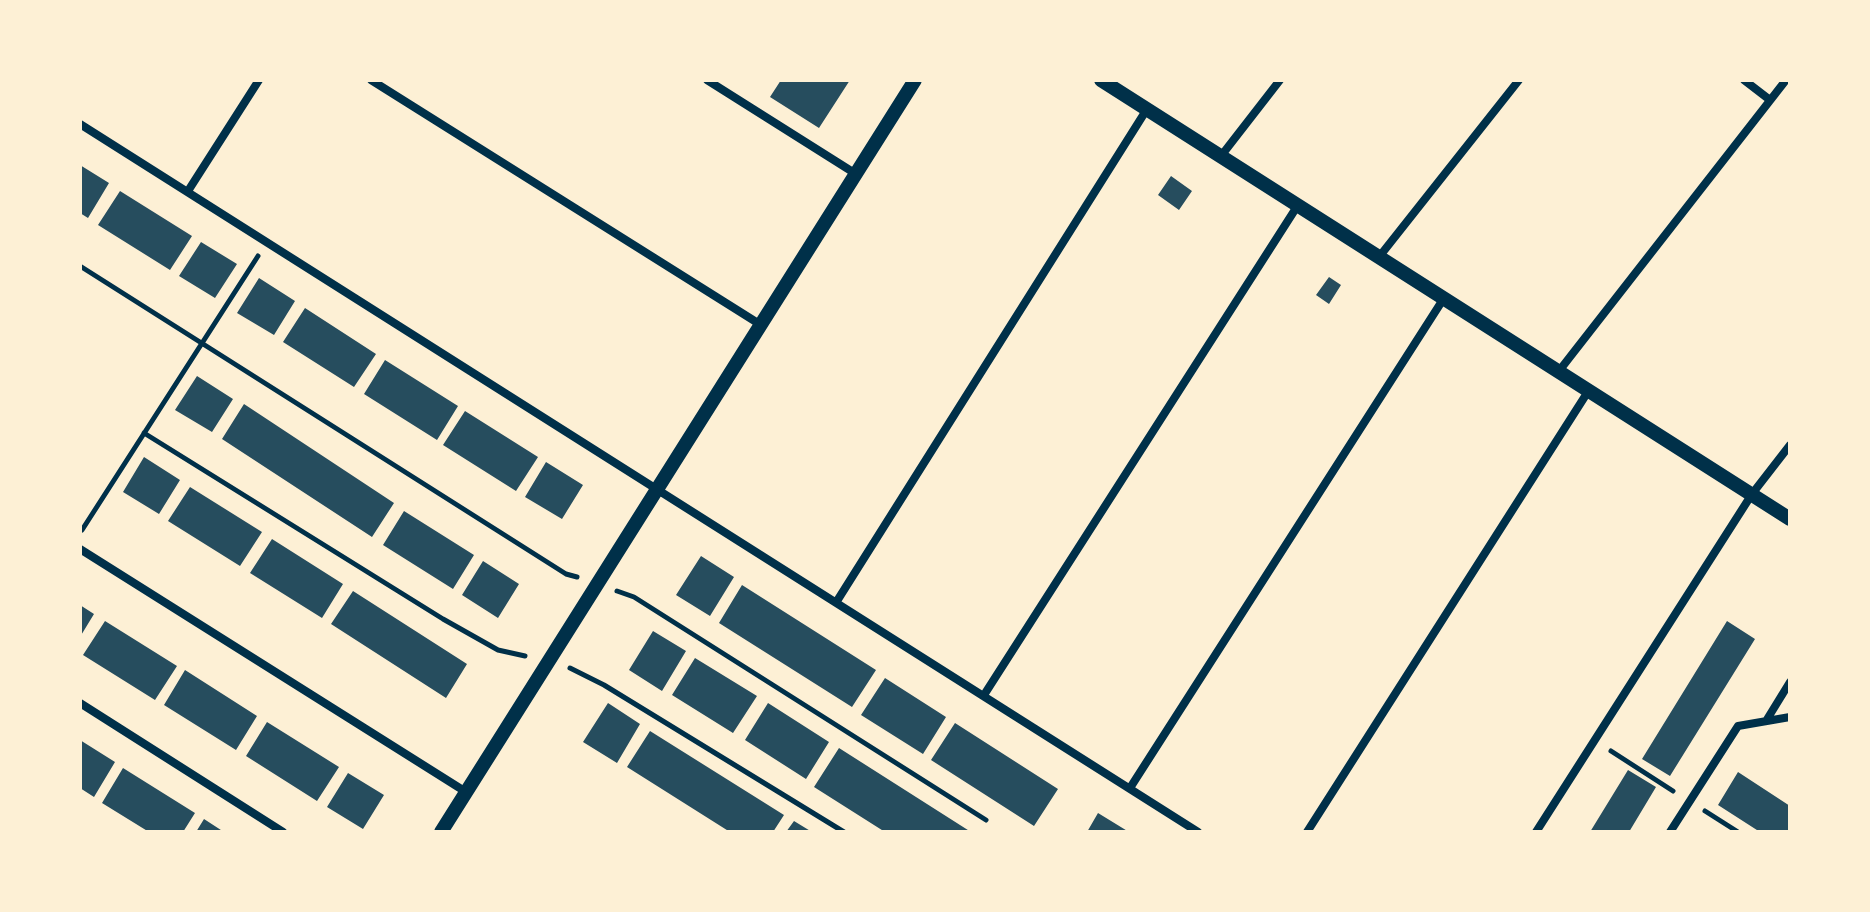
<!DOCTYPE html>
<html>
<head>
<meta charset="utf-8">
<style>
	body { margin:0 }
	#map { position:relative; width:1870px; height:912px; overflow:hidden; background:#fdf0d5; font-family:Spectral,serif }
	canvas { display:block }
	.frame { position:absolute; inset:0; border:82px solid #fdf0d5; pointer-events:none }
</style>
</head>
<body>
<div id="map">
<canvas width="1870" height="912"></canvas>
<div class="frame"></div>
</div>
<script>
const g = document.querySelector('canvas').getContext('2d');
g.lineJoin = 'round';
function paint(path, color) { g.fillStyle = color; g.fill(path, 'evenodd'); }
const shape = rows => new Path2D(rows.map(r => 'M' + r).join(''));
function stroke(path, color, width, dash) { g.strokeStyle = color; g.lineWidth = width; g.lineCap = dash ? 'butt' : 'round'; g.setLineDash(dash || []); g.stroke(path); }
paint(shape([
	[781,80,850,80,819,128,770,97],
	[80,165,109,183,88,218,80,213],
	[1171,176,1192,191,1179,210,1158,195],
	[120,191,192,236,170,270,98,225],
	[201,242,237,264,215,298,179,276],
	[1329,277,1341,285,1329,304,1316,295],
	[259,278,295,301,274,335,237,313],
	[305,308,376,354,354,387,283,342],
	[385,360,458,406,437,440,364,394],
	[197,376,233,399,212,432,175,410],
	[244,404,394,503,372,537,222,439],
	[465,411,538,457,516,491,443,445],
	[144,457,180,480,159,514,123,492],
	[546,462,583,485,562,519,525,497],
	[190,487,262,532,240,566,168,521],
	[404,511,474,555,453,589,383,545],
	[272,539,343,584,322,618,250,573],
	[701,556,734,577,710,616,676,595],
	[483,561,519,584,498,618,462,595],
	[742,585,876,670,852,707,719,623],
	[353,591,467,664,446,698,331,624],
	[80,605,94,614,80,637],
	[105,621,177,666,155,700,83,655],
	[1727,621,1755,639,1670,776,1642,759],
	[653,631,686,651,662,691,629,670],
	[695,658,757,696,733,733,672,695],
	[185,670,257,716,236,750,164,705],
	[885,678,946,717,923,754,861,715],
	[608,703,640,724,617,763,583,742],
	[768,703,829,742,806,779,745,740],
	[267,722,339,767,317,801,246,756],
	[955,723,1058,789,1034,826,931,760],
	[650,731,784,815,773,832,730,832,627,767],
	[80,740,115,762,94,797,80,788],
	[839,748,971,832,885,832,814,787],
	[123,768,195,813,183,832,149,832,102,803],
	[1628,770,1656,787,1629,832,1590,832],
	[1738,772,1790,806,1790,832,1760,832,1718,805],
	[348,773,384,795,363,829,327,807],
	[1098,813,1129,832,1087,832],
	[204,819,224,832,196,832],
	[794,821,812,832,786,832]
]), '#264d5e');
stroke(shape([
	[80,266,566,574,577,577],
	[144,433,443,619,498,650,525,656],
	[82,530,258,256],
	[617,591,634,597,986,820],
	[570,668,604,685,844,832],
	[1611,751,1673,791],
	[1705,811,1738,832]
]), '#003049', 5);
stroke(shape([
	[371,80,761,325],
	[707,80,856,174],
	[1744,80,1770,100],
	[80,124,1198,832],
	[1221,156,1280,80],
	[188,191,259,80],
	[1379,257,1519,80],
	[1559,371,1786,80],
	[80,549,466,792],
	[837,601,1147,109],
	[984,695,1298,205],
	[80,703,283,832],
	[1766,721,1790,682],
	[1130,788,1444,298],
	[1307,832,1589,390],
	[1536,832,1752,494,1790,445],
	[1670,832,1738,726,1790,717]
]), '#003049', 8);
stroke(shape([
	[1101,80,1790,519],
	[441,832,915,80]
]), '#003049', 14);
</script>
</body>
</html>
